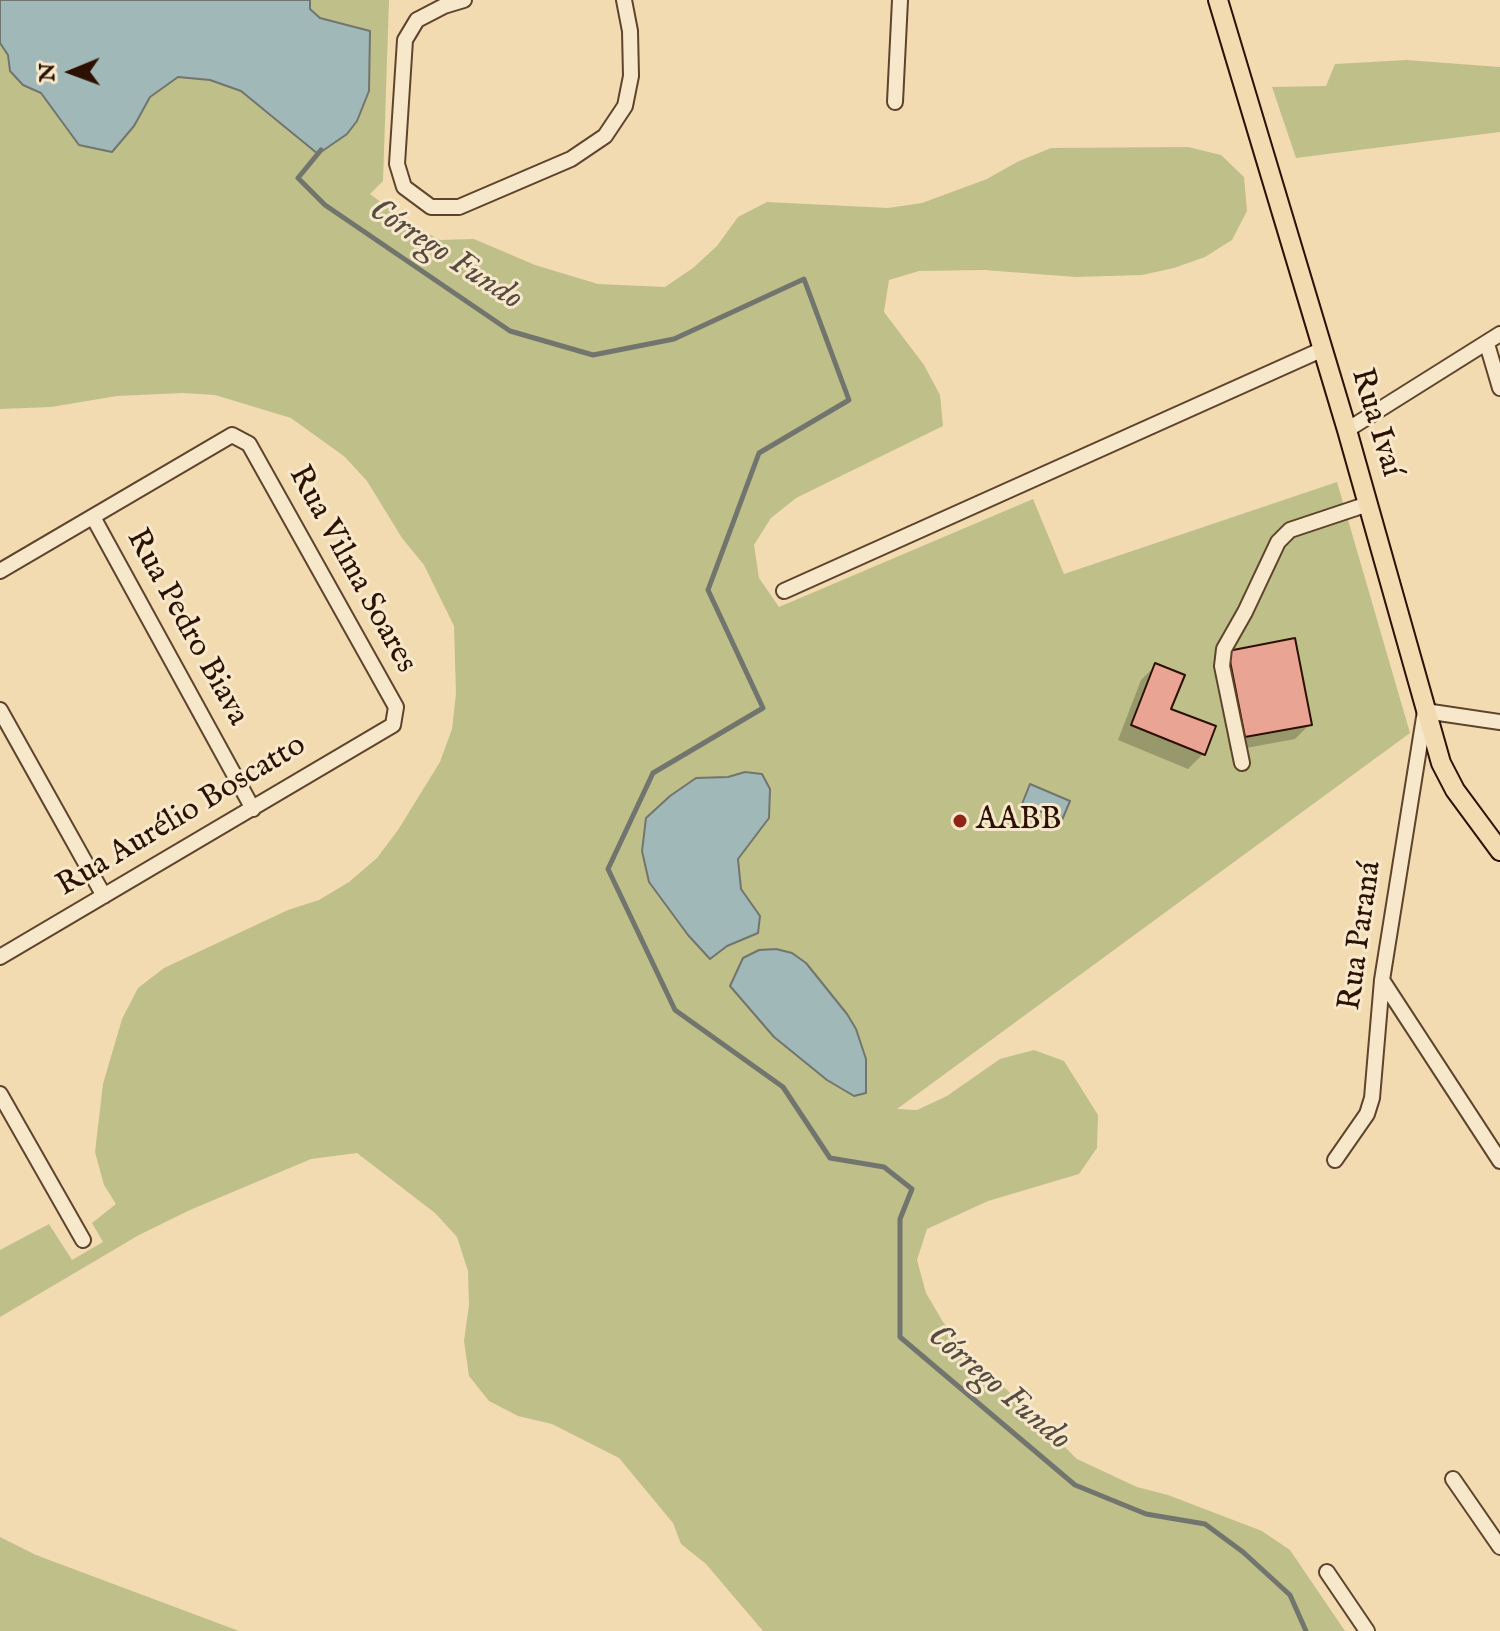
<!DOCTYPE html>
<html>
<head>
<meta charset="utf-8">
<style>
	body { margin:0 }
	#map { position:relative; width:1500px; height:1631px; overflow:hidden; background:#f3dbb1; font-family:"IM FELL English",serif }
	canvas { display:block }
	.north { position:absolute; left:32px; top:32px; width:80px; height:80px; -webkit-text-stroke:6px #f7e8cc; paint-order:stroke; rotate:269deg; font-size:22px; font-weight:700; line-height:32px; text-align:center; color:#2c1100 }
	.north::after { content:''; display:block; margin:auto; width:28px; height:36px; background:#2c1100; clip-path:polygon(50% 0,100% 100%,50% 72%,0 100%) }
</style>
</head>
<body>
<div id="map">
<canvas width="1500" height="1631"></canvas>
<div class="north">N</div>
</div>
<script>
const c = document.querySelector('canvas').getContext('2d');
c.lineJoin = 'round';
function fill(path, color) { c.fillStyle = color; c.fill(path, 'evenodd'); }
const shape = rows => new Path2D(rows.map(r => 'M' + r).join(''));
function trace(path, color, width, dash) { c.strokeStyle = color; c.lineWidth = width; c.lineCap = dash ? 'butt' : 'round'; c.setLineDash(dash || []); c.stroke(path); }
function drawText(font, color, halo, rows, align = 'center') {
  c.font = font + ' "IM FELL English",serif'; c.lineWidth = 6; c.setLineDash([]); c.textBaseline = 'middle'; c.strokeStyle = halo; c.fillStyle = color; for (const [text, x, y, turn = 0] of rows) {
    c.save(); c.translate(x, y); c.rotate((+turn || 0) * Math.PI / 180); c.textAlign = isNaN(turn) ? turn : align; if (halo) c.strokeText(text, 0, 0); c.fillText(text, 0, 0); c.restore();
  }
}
fill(shape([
	[79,0,389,0,383,181,370,194,409,223,440,240,474,239,535,265,598,284,665,287,693,268,717,246,738,217,767,202,888,208,922,203,987,179,1017,162,1051,148,1188,147,1221,155,1244,177,1247,211,1232,240,1205,257,1174,268,1142,275,1076,277,984,270,919,271,889,280,884,312,924,365,940,395,943,426,796,498,771,518,754,545,759,578,779,607,1033,499,1064,574,1337,482,1410,733,897,1109,917,1110,947,1096,1000,1059,1034,1050,1064,1061,1098,1115,1097,1148,1079,1174,988,1201,927,1229,917,1260,926,1293,943,1322,980,1368,1006,1389,1077,1459,1137,1487,1168,1495,1262,1531,1290,1550,1345,1631,763,1631,706,1564,681,1544,673,1523,619,1458,552,1424,518,1416,489,1401,469,1376,464,1341,469,1305,468,1271,457,1237,435,1213,357,1153,311,1159,190,1210,139,1235,0,1317,0,1250,49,1224,72,1260,103,1242,92,1223,116,1204,104,1185,95,1152,103,1084,122,1019,138,988,164,968,288,910,319,900,349,882,377,858,398,830,440,762,452,729,456,694,454,626,424,565,402,538,367,481,345,457,291,418,215,395,182,393,117,396,51,407,0,409,0,43,8,55,10,71,23,85,41,93,60,118],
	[1406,60,1500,67,1500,132,1296,158,1272,87,1326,86,1335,64],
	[0,1537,36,1555,239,1631,0,1631]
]), '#bfbf89');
const water = shape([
	[0,0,310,0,310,9,320,18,370,31,369,91,357,121,347,134,318,154,241,91,210,80,178,77,150,97,134,126,112,152,79,145,41,93,23,85,10,71,8,55,0,43,0,0],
	[745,772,762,774,770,789,769,818,738,859,741,889,760,916,758,933,727,946,710,959,688,935,649,882,642,851,646,818,670,796,696,778,728,777,745,772],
	[1030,784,1070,801,1062,820,1022,804,1030,784],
	[776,949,792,953,806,963,847,1014,856,1029,866,1059,866,1093,854,1096,827,1080,774,1037,730,986,743,958,759,950,776,949]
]);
fill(water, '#a1b8b8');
trace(water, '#72756e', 2);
fill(shape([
	[1229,652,1310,724,1295,739,1230,751,1215,667],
	[1156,665,1169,710,1203,754,1188,769,1118,740,1141,680]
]), '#0003');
trace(shape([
	[321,150,298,178,325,205,510,331,593,355,674,339,804,279,849,400,759,453,708,590,763,708,653,773,608,869,675,1010,783,1087,830,1158,884,1167,912,1189,900,1219,900,1337,1075,1485,1146,1514,1205,1524,1243,1552,1290,1595,1306,1631]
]), '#72756e', 5);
const building = shape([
	[1295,638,1312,725,1245,737,1228,651,1295,638],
	[1155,663,1185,675,1171,709,1216,726,1205,755,1131,725,1155,663]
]);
fill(building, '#eaa493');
trace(building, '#2c1100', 2);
const minor = shape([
	[464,0,444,6,417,20,405,40,397,164,404,187,431,207,459,207,571,159,605,136,625,106,631,76,630,31,624,0],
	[895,102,900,0],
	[1487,344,1500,388],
	[1347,430,1500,334],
	[93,517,253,809],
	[0,571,232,435,249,444,396,707,393,725,0,957],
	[784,591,1321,350],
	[0,710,104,896],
	[1242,763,1222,666,1224,649,1245,612,1278,542,1290,530,1368,504],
	[1382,980,1500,1161],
	[0,1094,83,1240],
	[1335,1160,1367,1114,1372,1098,1382,980,1425,711,1500,722],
	[1453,1479,1500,1547],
	[1327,1572,1367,1631]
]);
const major = shape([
	[1218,0,1347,430,1441,763,1455,790,1500,851]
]);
trace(minor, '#5e442c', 18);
trace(major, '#2c1100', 22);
trace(minor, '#f7e8cc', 14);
trace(major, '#f3dbb1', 18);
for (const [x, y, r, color] of [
	[960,821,8,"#8f2418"]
]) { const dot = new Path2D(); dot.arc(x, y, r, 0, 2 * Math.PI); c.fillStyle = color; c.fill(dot); trace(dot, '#f7e8cc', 3); }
drawText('32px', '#2c1100', '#f7e8cc', [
	["Rua Ivaí",1375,423,73],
	["Rua Vilma Soares",351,570,61],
	["Rua Pedro Biava",186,628,61],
	["Rua Aurélio Boscatto",182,817,-31],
	["Rua Paraná",1362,936,-82]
]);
drawText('32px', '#2c1100', '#f7e8cc', [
	["AABB",976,821]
], 'left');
drawText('italic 34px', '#554b40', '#f7e8cc', [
	["Córrego Fundo",445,256,33],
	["Córrego Fundo",998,1389,40]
]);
</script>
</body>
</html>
